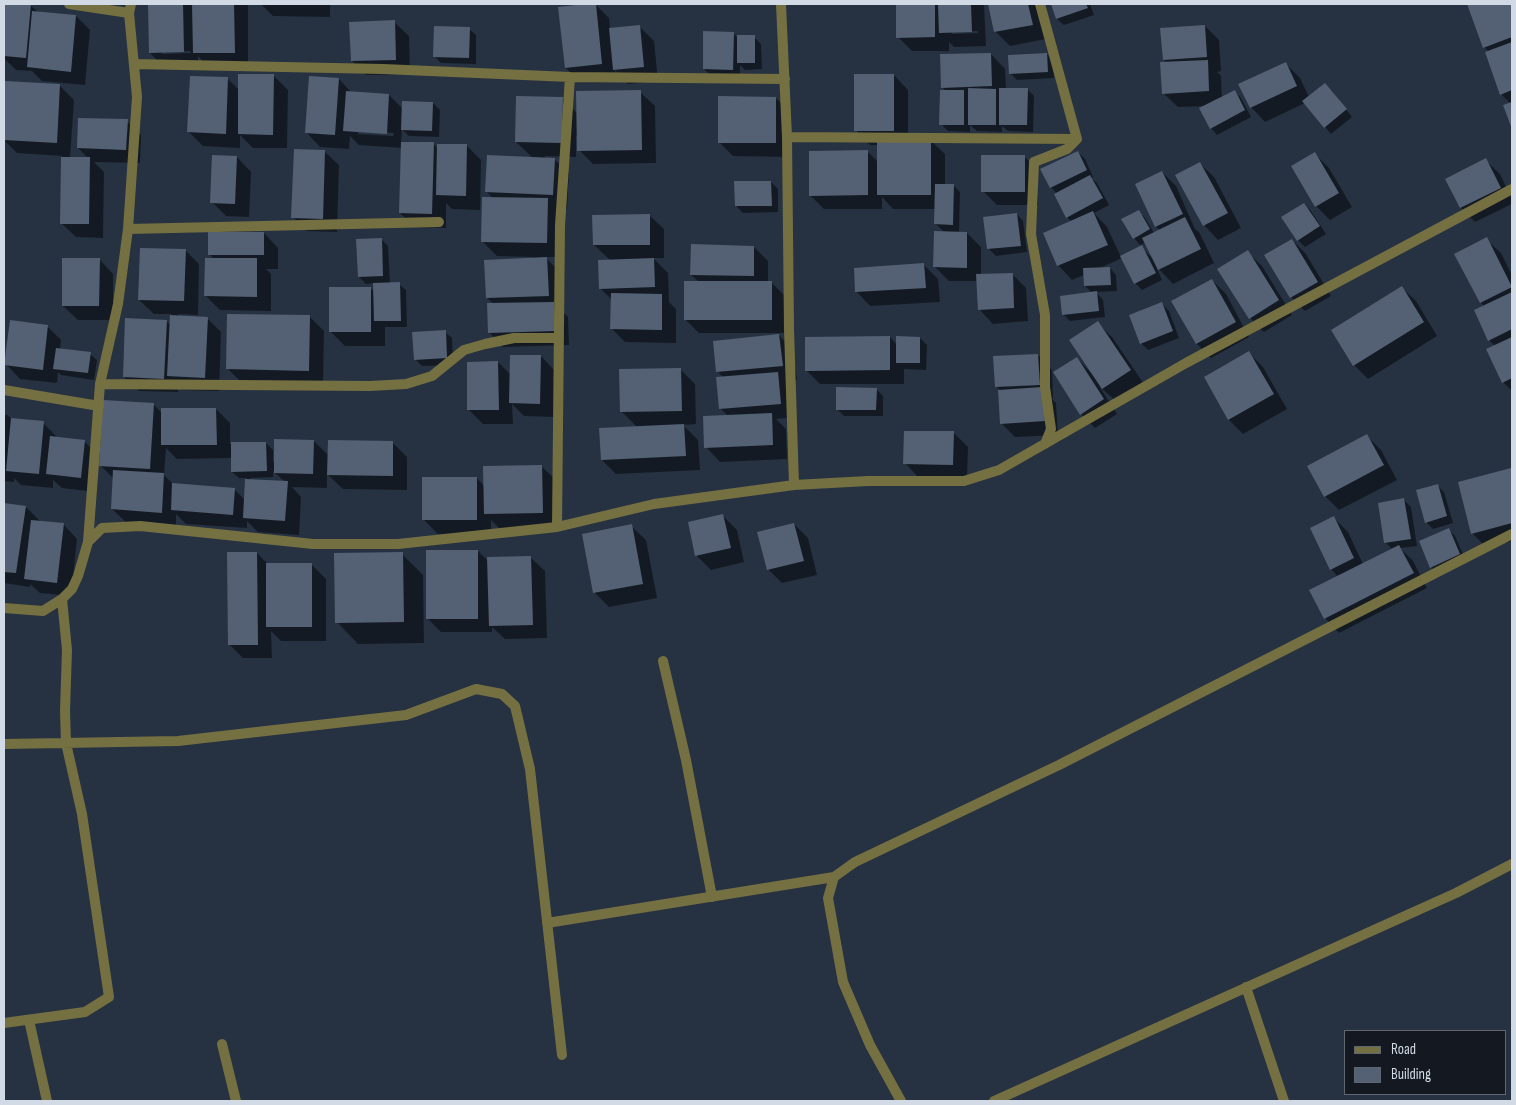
<!DOCTYPE html>
<html>
<head>
<meta charset="utf-8">
<style>
	body { margin:0 }
	#map { position:relative; width:1516px; height:1105px; overflow:hidden; background:#263242; font-family:"Sofia Sans Condensed",sans-serif }
	canvas { display:block }
	.frame { position:absolute; inset:0; border:5px solid #d2dae5; pointer-events:none }
	.legend { position:absolute; left:1344px; top:1030px; width:162px; height:65px; box-sizing:border-box; background:#141921; border:1px solid #60666f; margin:0; padding:6px 9px; list-style:none; font-size:15px; color:#d2dae5 }
	.legend li { display:flex; align-items:center; gap:10px; height:25px }
	.legend b { width:25px; border:1px solid #60666f }
</style>
</head>
<body>
<div id="map">
<canvas width="1516" height="1105"></canvas>
<div class="frame"></div>
<ul class="legend">
<li><b style="height:6px;background:#757041"></b>Road</li>
<li><b style="height:14px;background:#546174"></b>Building</li>
</ul>
</div>
<script>
const c = document.querySelector('canvas').getContext('2d');
c.lineJoin = 'round';
function fill(path, color) { c.fillStyle = color; c.fill(path, 'evenodd'); }
const shape = rows => new Path2D(rows.map(r => 'M' + r).join(''));
function trace(path, color, width, dash) { c.strokeStyle = color; c.lineWidth = width; c.lineCap = dash ? 'butt' : 'round'; c.setLineDash(dash || []); c.stroke(path); }
fill(shape([
	[7,4,30,5,38,12,76,16,90,30,85,85,42,81,32,71,16,70,4,58,4,33],
	[149,4,246,4,248,5,248,66,208,67,198,56,198,66,164,67,150,53],
	[190,51,191,53,162,54,162,52],
	[261,4,330,4,330,17,273,16],
	[595,4,609,18,610,29,639,26,654,41,658,81,628,84,615,70,616,78,580,82,566,68,559,8],
	[897,4,984,4,986,46,954,47,949,42,949,51,912,51,898,37],
	[978,31,978,33,952,34,952,32],
	[990,4,1039,4,1046,39,1010,46,996,32],
	[1052,4,1090,4,1094,15,1064,25,1057,19],
	[1468,4,1512,4,1512,125,1505,106,1511,104,1501,94,1489,52,1484,47],
	[394,22,409,36,410,74,366,75,352,61],
	[1205,26,1219,40,1221,71,1217,72,1221,76,1222,98,1234,91,1241,98,1251,117,1217,135,1211,128,1207,106,1178,107,1163,93,1167,63,1164,60],
	[469,29,476,35,476,64,441,63,434,56],
	[733,33,737,37,754,37,761,44,762,69,745,70,740,65,740,76,711,76,704,69],
	[991,54,1005,69,1006,89,1027,89,1034,96,1033,132,1008,131,1002,126,1002,132,977,131,970,125,970,132,948,131,941,124,946,91,942,87],
	[1047,54,1053,61,1054,78,1017,80,1010,73],
	[1285,63,1300,78,1309,97,1332,91,1352,117,1331,134,1305,103,1265,122,1251,107],
	[273,75,288,90,287,148,253,148,240,135,240,148,203,146,189,132,228,79,239,90],
	[894,75,908,90,908,140,930,140,945,154,945,185,953,185,960,192,959,233,967,233,981,247,981,275,1012,274,1026,288,1028,321,993,324,979,309,978,281,949,281,935,267,945,233,936,224,936,209,893,209,882,197,882,209,824,209,810,195,867,151,879,163,879,145,870,145,856,130],
	[339,79,352,93,389,95,403,109,433,103,440,110,439,137,409,136,402,129,401,143,433,143,438,149,467,146,481,160,480,210,452,209,446,203,446,228,414,227,400,213,402,148,359,145,350,136,349,149,320,147,306,132],
	[358,131,394,133,393,136,358,134],
	[6,83,60,86,74,100,70,158,88,158,78,148,127,121,141,135,140,163,94,162,104,172,103,238,76,237,61,223,62,156,17,153,4,140],
	[640,92,655,106,656,163,593,164,579,150,578,136,576,136,576,157,545,156,545,159,554,159,569,173,567,209,557,208,561,257,545,257,561,273,561,310,568,317,569,345,503,347,489,332,494,304,487,298,532,259,532,257,497,256,483,242,493,199,487,192,533,158,516,142,562,98,578,114],
	[776,98,790,112,790,157,733,156,719,142],
	[324,151,339,165,337,232,307,231,293,217],
	[1078,152,1085,159,1093,177,1091,178,1097,183,1109,205,1094,213,1107,227,1121,257,1141,247,1152,258,1145,243,1140,245,1134,238,1138,211,1145,218,1154,233,1160,230,1156,227,1136,184,1162,172,1176,186,1195,229,1199,232,1214,263,1173,284,1156,266,1162,280,1142,290,1135,283,1122,258,1100,268,1110,268,1116,275,1117,291,1096,292,1103,300,1105,317,1070,321,1063,314,1092,293,1085,286,1084,275,1072,280,1058,265,1072,222,1067,217,1057,194,1051,187],
	[1315,154,1329,168,1352,207,1330,220,1316,206],
	[1024,156,1038,171,1038,205,997,205,983,191],
	[237,157,251,172,249,217,226,216,212,202],
	[1485,160,1500,174,1512,199,1512,204,1475,222,1461,208,1446,179],
	[1199,163,1214,177,1241,228,1218,240,1204,225,1176,176],
	[771,182,778,189,778,212,743,213,736,206],
	[1304,204,1311,211,1326,234,1305,247,1298,240],
	[1017,214,1023,221,1027,252,996,256,989,249],
	[649,215,664,229,664,258,653,258,668,273,669,302,676,309,676,343,625,342,611,328,612,300,600,288,610,260,594,245],
	[264,233,278,248,278,269,266,269,271,274,271,311,220,310,206,296,214,259,209,254],
	[381,239,388,246,390,284,399,284,406,290,407,327,385,327,385,346,345,346,331,332,370,288,375,292,375,283,366,284,359,277],
	[1486,239,1501,253,1512,275,1512,391,1503,382,1495,346,1489,340,1485,307,1481,303],
	[1292,240,1306,254,1331,296,1305,311,1291,297],
	[754,247,768,261,768,282,771,282,786,297,786,333,699,333,685,319,699,282,691,275],
	[185,250,199,264,198,315,179,314,179,317,207,318,221,332,219,391,182,390,178,386,178,392,139,391,124,377,166,321,171,325,171,314,154,314,139,300],
	[1247,252,1262,266,1292,315,1264,332,1250,318],
	[99,259,113,274,113,320,78,320,63,306],
	[924,265,938,279,940,302,870,306,856,291],
	[1212,280,1226,294,1249,337,1211,358,1197,344],
	[1401,287,1416,301,1437,336,1368,379,1354,365],
	[1162,304,1169,311,1179,338,1148,350,1141,343],
	[309,316,324,331,323,384,242,383,228,369],
	[1097,323,1112,337,1144,384,1117,402,1099,386,1117,414,1095,428,1081,414,1077,358,1091,373],
	[47,326,61,340,60,349,90,354,97,360,94,380,61,375,58,372,57,383,20,379,6,364],
	[445,332,452,338,453,365,422,366,415,359],
	[779,335,793,350,797,380,786,381,792,387,795,417,776,419,786,429,787,459,720,462,706,447,728,416,720,408,724,378,718,372],
	[890,337,897,345,920,338,927,345,926,370,904,369,904,384,820,384,806,370],
	[1249,353,1263,367,1287,409,1243,434,1229,420,1205,378],
	[1038,355,1052,370,1053,399,1052,399,1056,403,1058,435,1015,437,1001,423,1001,391,996,386],
	[541,356,555,371,554,417,524,416,512,404,513,424,483,424,469,410,498,362,511,375],
	[680,369,695,384,696,424,683,425,698,440,700,470,616,474,602,460,638,428,622,412],
	[876,389,883,396,883,416,844,416,837,409],
	[153,404,162,413,216,409,230,423,230,444,266,443,273,450,273,462,314,441,329,456,393,443,407,457,407,490,343,489,327,474,327,488,292,487,301,497,299,535,258,532,247,521,247,528,186,524,176,514,176,526,127,523,112,509,114,479,100,465],
	[166,448,177,459,232,458,232,472,239,478,247,478,245,500,234,489,174,485,164,475],
	[273,471,285,482,250,480,250,478,273,477],
	[4,415,7,415,12,419,43,423,57,437,84,441,99,456,95,492,62,488,53,480,53,488,21,485,14,478,14,482,4,481],
	[953,432,968,447,967,478,919,478,905,463],
	[1366,435,1381,450,1397,480,1339,510,1325,496],
	[541,466,556,480,557,527,499,528,491,520,491,533,438,534,424,520,477,478,484,486],
	[1511,469,1512,471,1512,541,1487,548,1472,533],
	[1437,485,1444,492,1453,523,1433,529,1426,522],
	[1404,500,1411,507,1417,546,1400,548,1413,561,1427,588,1339,633,1325,618,1311,591,1338,577,1331,569,1334,518,1348,532,1363,564,1393,550,1385,542],
	[4,504,26,507,40,521,63,524,77,539,71,596,40,593,30,584,30,587,4,583],
	[723,516,737,530,744,562,711,570,697,556],
	[794,524,808,538,817,575,782,583,768,569],
	[631,526,646,540,657,598,609,607,595,593,583,535],
	[1448,529,1455,536,1466,561,1438,574,1431,567],
	[478,551,489,562,530,557,545,571,547,638,505,639,492,627,492,632,441,632,427,618],
	[257,553,268,564,311,564,326,579,326,641,281,641,271,631,272,658,243,658,229,644],
	[402,554,423,575,424,643,358,644,337,622]
]), '#0007');
fill(shape([
	[5,4,31,4,26,58,4,56],
	[148,4,183,4,184,52,149,53],
	[192,4,234,4,235,53,193,53],
	[585,4,596,4,602,64,565,68,558,7],
	[896,4,935,4,935,37,896,38],
	[938,4,971,4,972,32,939,33],
	[988,4,1028,4,1033,25,994,32],
	[1051,4,1086,4,1088,8,1056,19],
	[1467,4,1512,4,1512,37,1483,48],
	[32,11,76,15,71,72,27,67],
	[395,20,396,60,351,61,349,22],
	[640,25,644,67,613,70,609,28],
	[1205,25,1207,57,1163,60,1160,28],
	[434,26,470,27,469,58,433,57],
	[703,31,734,32,733,70,703,69],
	[737,35,755,35,755,63,737,63],
	[1512,42,1512,90,1500,95,1485,52],
	[991,53,992,86,941,88,940,54],
	[1047,53,1048,72,1009,74,1008,55],
	[1208,60,1209,91,1162,94,1160,62],
	[1286,62,1297,86,1250,108,1238,84],
	[238,74,274,74,273,135,238,134],
	[854,74,894,74,894,131,854,131],
	[190,76,228,77,226,134,187,132],
	[309,76,339,78,335,135,305,133],
	[5,81,60,84,57,143,4,140],
	[1325,83,1347,109,1324,128,1302,101],
	[968,88,996,89,996,125,968,125],
	[999,88,1028,88,1027,125,999,125],
	[641,90,642,150,577,151,576,91],
	[940,90,964,90,964,125,939,125],
	[1235,90,1245,110,1210,129,1199,108],
	[346,91,389,94,387,134,343,131],
	[516,96,563,97,562,143,515,142],
	[718,96,776,97,776,143,718,143],
	[402,101,433,102,432,131,401,130],
	[1512,102,1512,129,1503,105],
	[78,118,128,119,126,150,77,148],
	[877,138,931,138,931,195,877,195],
	[401,142,434,142,432,214,399,213],
	[437,144,467,144,466,196,436,195],
	[294,149,325,150,323,219,291,218],
	[868,150,868,195,809,196,809,151],
	[1078,151,1087,170,1050,188,1040,169],
	[1315,152,1339,193,1315,207,1291,166],
	[212,155,237,156,235,204,210,203],
	[487,155,555,158,553,195,485,192],
	[981,155,1025,155,1025,192,981,192],
	[61,157,90,157,89,224,60,224],
	[1486,158,1501,188,1460,208,1445,179],
	[1200,162,1228,213,1203,226,1175,175],
	[1162,171,1183,214,1155,227,1135,184],
	[1090,175,1103,198,1066,218,1054,194],
	[734,181,771,181,772,206,735,206],
	[935,184,954,184,953,225,934,224],
	[482,197,548,198,547,243,481,242],
	[1304,203,1320,226,1297,241,1281,217],
	[1139,210,1150,229,1133,239,1121,219],
	[1093,211,1108,245,1057,266,1043,233],
	[1017,213,1021,246,987,249,983,217],
	[650,214,650,245,593,245,592,215],
	[1185,217,1201,249,1158,270,1142,238],
	[934,231,967,232,967,268,933,267],
	[208,232,264,232,264,255,208,255],
	[1487,237,1512,287,1480,303,1454,254],
	[382,238,383,276,358,277,356,239],
	[1292,239,1318,282,1290,298,1264,255],
	[691,244,754,246,754,276,690,275],
	[1142,245,1156,273,1134,284,1120,256],
	[140,248,186,249,184,301,138,300],
	[1248,250,1279,300,1249,319,1217,269],
	[547,257,549,296,486,298,484,260],
	[62,258,100,258,99,306,62,306],
	[205,258,257,258,257,297,204,296],
	[654,258,655,287,599,289,598,260],
	[924,263,926,288,855,292,854,268],
	[1110,267,1111,285,1084,286,1083,268],
	[1013,273,1014,308,978,310,976,274],
	[1212,279,1236,322,1196,344,1171,301],
	[684,281,772,281,772,320,684,320],
	[400,282,401,321,374,321,373,283],
	[1402,286,1424,322,1353,366,1331,330],
	[329,287,371,287,371,332,329,332],
	[1097,291,1099,311,1062,315,1060,296],
	[1512,292,1512,329,1488,341,1474,310],
	[611,293,662,294,662,330,610,329],
	[554,302,555,331,488,333,487,303],
	[1162,302,1173,331,1140,344,1129,315],
	[227,314,310,315,309,371,226,369],
	[170,315,208,317,205,378,167,376],
	[125,318,167,320,164,379,123,377],
	[10,320,48,325,43,370,4,365],
	[1098,321,1131,370,1102,389,1069,340],
	[446,330,447,358,414,360,412,332],
	[779,334,783,366,716,372,713,341],
	[890,336,890,370,805,371,805,337],
	[896,336,920,337,920,363,896,363],
	[1512,337,1512,378,1502,383,1486,349],
	[56,348,91,352,88,373,53,369],
	[1249,351,1274,394,1228,420,1204,377],
	[1038,354,1040,385,995,387,993,356],
	[510,355,541,355,540,404,509,403],
	[1077,357,1104,399,1080,415,1053,372],
	[498,361,499,410,467,410,467,362],
	[681,368,682,411,620,412,619,369],
	[778,372,781,404,719,409,716,377],
	[836,387,877,388,876,410,836,410],
	[1042,387,1045,421,1000,424,998,390],
	[103,400,154,403,150,469,99,466],
	[161,408,216,408,217,445,161,445],
	[772,413,773,445,704,448,703,416],
	[11,418,44,421,39,474,6,471],
	[684,424,686,456,601,460,599,428],
	[904,431,954,431,953,465,903,464],
	[1367,434,1384,465,1324,497,1307,466],
	[50,436,85,440,81,478,46,474],
	[274,439,314,440,313,474,274,473],
	[328,440,393,441,393,476,327,475],
	[231,442,266,442,267,471,231,472],
	[542,465,543,513,484,514,483,466],
	[1511,468,1512,523,1471,534,1458,482],
	[113,470,164,473,162,513,111,509],
	[422,477,477,477,477,520,422,520],
	[245,479,288,481,285,521,243,518],
	[172,483,235,488,233,515,171,510],
	[1438,484,1447,516,1425,523,1416,490],
	[1404,498,1411,539,1384,543,1378,503],
	[4,503,26,506,16,573,4,572],
	[723,514,731,548,695,556,688,522],
	[1334,516,1354,558,1330,570,1310,528],
	[31,520,64,523,57,583,24,579],
	[794,523,804,561,767,570,757,532],
	[632,524,643,584,593,593,582,534],
	[1449,528,1460,554,1430,568,1419,541],
	[1399,545,1414,573,1324,619,1309,590],
	[426,550,478,550,478,619,426,619],
	[227,552,257,552,258,645,228,645],
	[403,552,404,622,335,623,334,553],
	[531,556,533,625,489,626,487,557],
	[266,563,312,563,312,627,266,627]
]), '#546174');
trace(shape([
	[69,4,129,13],
	[781,4,787,137,789,329,794,485],
	[1040,4,1077,139],
	[134,64,383,69,570,77,785,79],
	[787,137,1077,139,1067,149,1034,162,1031,234,1045,315,1045,387,1051,429,1045,444],
	[128,229,439,222],
	[100,384,370,386,406,384,432,376,464,350,485,344,514,338,558,338],
	[4,390,99,406],
	[557,527,560,225,570,77],
	[88,542,100,384,118,304,128,229,137,97,129,13,131,4],
	[4,608,43,611,62,599,72,589,78,576,88,542,102,528,140,526,313,544,398,544,557,527,654,504,794,485,868,481,964,481,999,470,1186,363,1512,189],
	[663,661,686,760,712,897],
	[4,744,178,741,406,715,476,689,502,694,515,706,530,769,562,1055],
	[547,923,834,877],
	[1246,987,1284,1101],
	[29,1020,47,1101],
	[4,1023,85,1012,109,997,82,814,66,743,65,711,67,650,62,599],
	[222,1044,236,1101],
	[901,1101,870,1045,843,982,828,898,834,877,855,862,1059,765,1512,534],
	[994,1101,1456,893,1512,864]
]), '#757041', 10);
</script>
</body>
</html>
